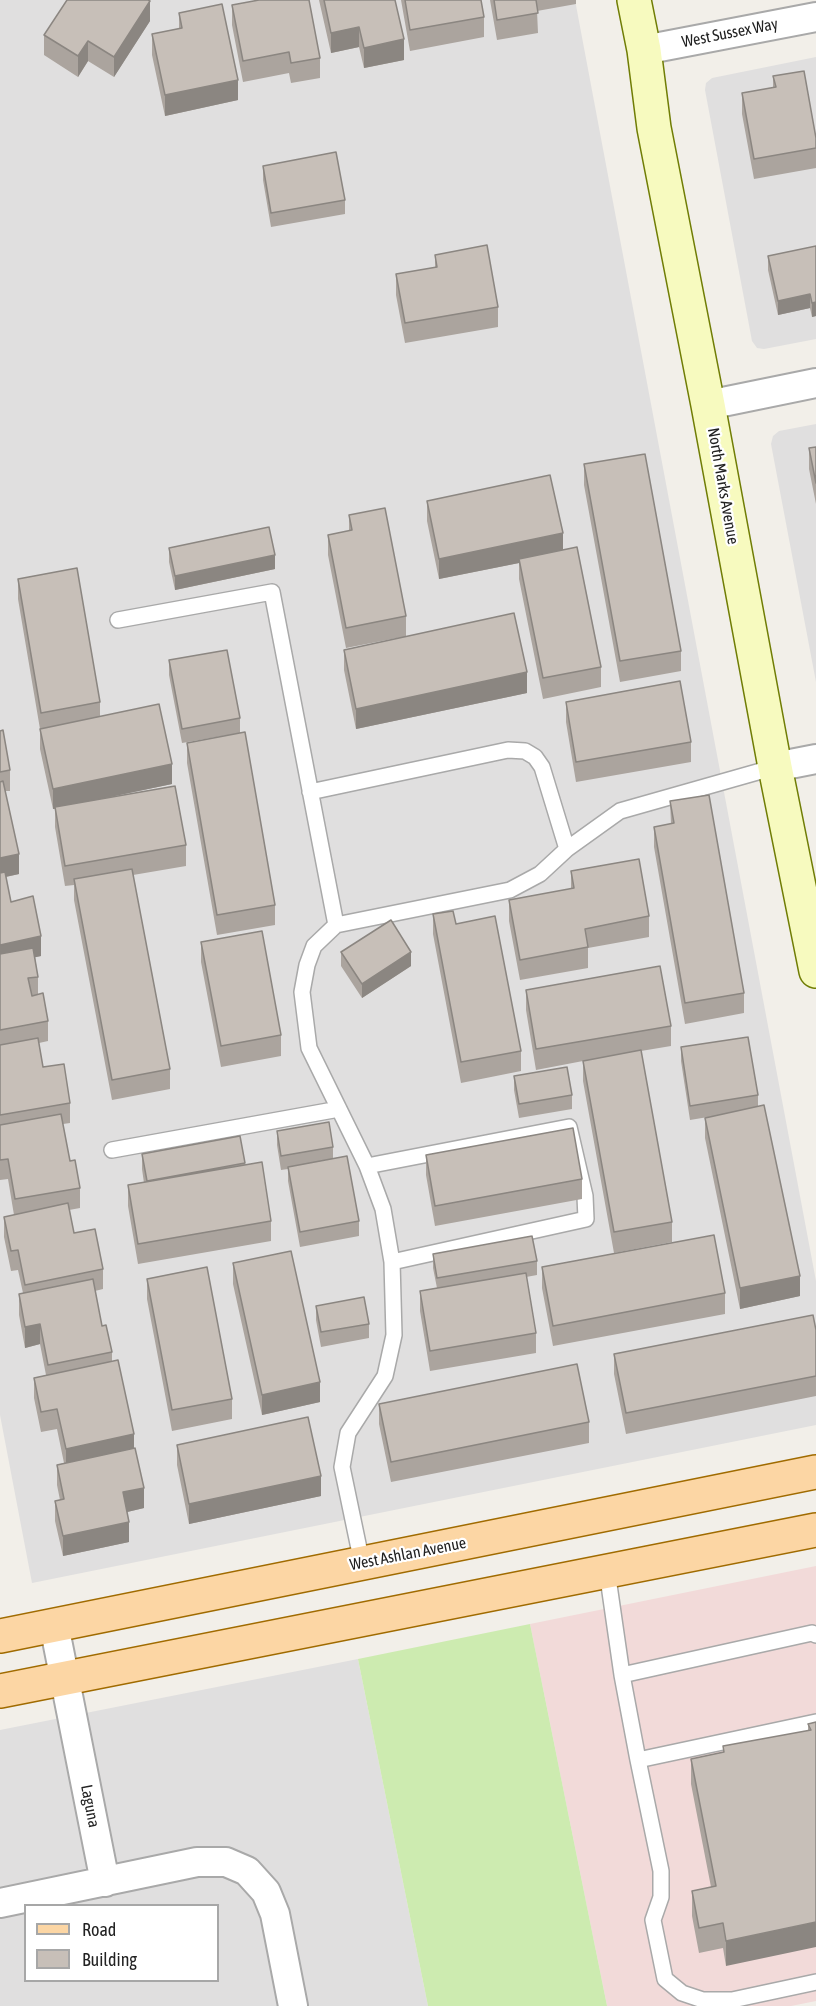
<!DOCTYPE html>
<html>
<head>
<meta charset="utf-8">
<style>
	body { margin:0 }
	#map { position:relative; width:816px; height:2006px; overflow:hidden; background:#f2efe9; font-family:"Asap Condensed",sans-serif }
	canvas { display:block }
	.legend { position:absolute; left:24px; top:1904px; width:195px; height:78px; box-sizing:border-box; background:#fff; border:2px solid #a7a7a7; margin:0; padding:8px 10px; list-style:none; font-size:18px; color:#222 }
	.legend li { display:flex; align-items:center; gap:12px; height:30px }
	.legend b { width:30px; border:2px solid #a7a7a7 }
</style>
</head>
<body>
<div id="map">
<canvas width="816" height="2006"></canvas>
<ul class="legend">
<li><b style="height:8px;background:#fcd6a4"></b>Road</li>
<li><b style="height:16px;background:#c7bfb8"></b>Building</li>
</ul>
</div>
<script>
const c = document.querySelector('canvas').getContext('2d');
c.lineJoin = 'round';
function fill(path, color) { c.fillStyle = color; c.fill(path, 'evenodd'); }
const shape = rows => new Path2D(rows.map(r => 'M' + r).join(''));
function trace(path, color, width, dash) { c.strokeStyle = color; c.lineWidth = width; c.lineCap = dash ? 'butt' : 'round'; c.setLineDash(dash || []); c.stroke(path); }
function drawText(font, color, halo, rows, align = 'center') {
  c.font = font + ' "Asap Condensed",sans-serif'; c.lineWidth = 4.5; c.setLineDash([]); c.textBaseline = 'middle'; c.strokeStyle = halo; c.fillStyle = color; for (const [text, x, y, turn = 0] of rows) {
    c.save(); c.translate(x, y); c.rotate((+turn || 0) * Math.PI / 180); c.textAlign = isNaN(turn) ? turn : align; if (halo) c.strokeText(text, 0, 0); c.fillText(text, 0, 0); c.restore();
  }
}
fill(shape([
	[0,0,575,0,816,1281,816,1425,32,1583,0,1415],
	[816,57,816,339,764,349,757,348,752,341,705,90,706,83,712,78],
	[816,424,816,682,771,444,773,436,779,431],
	[358,1659,428,2006,0,2006,0,1730],
	[26,1906,218,1906,218,1980,26,1980]
]), '#e0dfdf');
fill(shape([
	[816,1566,816,2001,791,2006,607,2006,530,1624]
]), '#f2dad9');
fill(shape([
	[530,1624,607,2006,428,2006,358,1659]
]), '#cdebb0');
const service = shape([
	[118,620,272,592,336,925],
	[310,792,508,750,525,751,535,757,542,767,567,849],
	[112,1150,339,1109],
	[367,1166,569,1127,585,1196,586,1219,392,1262],
	[362,1563,342,1467,348,1433,385,1376,394,1335,392,1262,383,1209,367,1166,309,1048,302,992,307,965,314,946,336,925,510,890,540,874,567,849,620,811,775,767],
	[607,1571,622,1675,638,1760],
	[622,1675,812,1633,816,1635],
	[816,1722,638,1760,661,1871,661,1897,653,1920,665,1979,682,1993,703,2000,732,2000,816,1982]
]);
const minor = shape([
	[644,50,816,17],
	[708,405,816,383],
	[775,767,816,759],
	[54,1625,105,1882],
	[0,1903,197,1862,226,1862,247,1871,266,1892,275,1914,293,2006]
]);
const secondary = shape([
	[634,0,644,50,654,128,708,405,775,767,816,971]
]);
const primary = shape([
	[0,1636,816,1472],
	[0,1691,816,1530]
]);
trace(service, '#a9a9a9', 18);
trace(minor, '#a9a9a9', 32);
trace(secondary, '#707d05', 36);
trace(primary, '#a06b00', 36);
trace(service, '#fff', 15);
trace(minor, '#fff', 28);
trace(secondary, '#f7fabf', 33);
trace(primary, '#fcd6a4', 33);
fill(shape([
	[319,0,395,0,404,60,364,68,359,47,331,53],
	[401,0,481,0,484,17,484,37,410,51],
	[490,0,576,0,576,4,537,11,538,33,497,40],
	[232,5,320,58,320,78,291,83,289,73,243,82,232,25],
	[179,13,238,100,165,116,152,55,152,34,179,29],
	[150,21,114,77,88,61,78,77,44,55,44,35],
	[773,76,816,138,816,168,754,179,742,114,742,93,773,88],
	[263,166,345,200,345,214,271,227,263,180],
	[816,246,816,316,812,317,810,308,778,315,768,270,768,256],
	[435,255,498,307,498,327,405,343,396,295,396,274,435,268],
	[816,447,816,504,809,469,809,448],
	[584,464,681,651,681,671,620,682,584,485],
	[427,501,563,550,601,667,601,687,543,699,519,579,519,563,439,579,427,521],
	[349,515,406,616,406,636,527,693,356,729,344,670,344,650,402,637,346,648,328,555,328,535,349,531],
	[169,548,275,569,175,590,169,562],
	[18,579,100,702,100,716,172,784,115,796,186,845,186,866,133,875,170,1069,170,1089,112,1100,74,900,74,885,65,886,55,827,55,809,53,809,40,749,40,729,18,599],
	[169,660,240,718,240,733,182,743,169,675],
	[566,702,691,742,691,762,576,782,566,722],
	[0,731,10,770,10,791,5,791,19,874,6,877,11,902,41,956,35,957,38,977,38,994,48,1021,48,1041,39,1043,43,1067,70,1103,70,1123,63,1124,70,1161,80,1188,80,1208,69,1210,74,1233,103,1269,103,1289,95,1291,102,1326,112,1352,112,1361,134,1449,144,1508,127,1512,129,1542,63,1556,55,1521,55,1501,60,1500,57,1485,57,1465,64,1463,57,1429,41,1432,34,1398,34,1378,46,1375,40,1344,25,1348,19,1315,19,1294,23,1293,18,1270,11,1271,4,1237,4,1217,14,1215,8,1179,0,1180],
	[187,743,275,905,275,925,217,935,187,763],
	[670,801,744,993,744,1013,685,1024,654,847,654,827,671,824],
	[571,871,649,916,649,937,588,948,588,968,520,980,509,921,509,900,571,889],
	[433,914,456,924,521,1051,521,1071,461,1083,433,934],
	[201,942,281,1035,281,1056,221,1067,201,962],
	[341,952,411,966,362,998,341,966],
	[526,990,671,1026,671,1046,641,1051,672,1222,672,1242,614,1253,583,1081,583,1061,536,1070,526,1010],
	[681,1047,758,1095,758,1107,800,1296,740,1309,705,1138,705,1118,708,1117,690,1120,681,1061],
	[514,1076,572,1095,572,1109,519,1118,514,1090],
	[277,1131,333,1147,333,1158,359,1221,359,1236,300,1247,288,1181,288,1169,281,1170,277,1145],
	[142,1154,245,1163,245,1165,271,1221,271,1241,138,1264,128,1206,128,1185,144,1183,142,1169],
	[426,1155,582,1179,582,1199,435,1226,426,1175],
	[433,1254,537,1261,537,1275,526,1277,536,1333,536,1353,430,1371,420,1311,420,1291,437,1288,433,1268],
	[233,1263,320,1402,262,1415,233,1284],
	[542,1267,725,1293,725,1314,553,1346,542,1288],
	[147,1279,232,1399,232,1419,172,1431,147,1299],
	[316,1306,369,1324,369,1338,321,1347,316,1320],
	[816,1330,816,1396,626,1434,614,1374,614,1354],
	[379,1404,589,1422,589,1443,391,1482,379,1424],
	[177,1445,321,1496,189,1524,177,1465],
	[816,1722,726,1966,723,1948,699,1953,692,1916,692,1891,711,1887,691,1784,691,1759,723,1752,723,1746,808,1731,808,1724]
]), '#aba49e');
fill(shape([
	[150,1,150,21,114,77,114,57],
	[359,27,359,47,331,53,331,33],
	[404,39,404,60,364,68,364,48],
	[88,41,88,61,78,77,78,56],
	[238,80,238,100,165,116,165,95],
	[810,294,810,308,778,315,778,301],
	[816,302,816,316,812,317,812,303],
	[563,533,563,553,519,559,519,563,439,579,439,559],
	[275,555,275,569,175,590,175,576],
	[527,672,527,693,356,729,356,709],
	[172,764,172,784,53,809,53,789],
	[19,854,19,874,0,878,0,858],
	[41,936,41,956,0,965,0,945],
	[411,952,411,966,362,998,362,984],
	[800,1276,800,1296,740,1309,740,1288],
	[40,1324,40,1344,25,1348,25,1327],
	[320,1382,320,1402,262,1415,262,1395],
	[134,1434,134,1455,66,1469,66,1449],
	[321,1476,321,1496,189,1524,189,1504],
	[144,1488,144,1508,123,1513,123,1492],
	[129,1522,129,1542,63,1556,63,1536],
	[816,1922,816,1947,726,1966,726,1941]
]), '#8b8681');
const building = shape([
	[67,0,148,0,150,1,114,57,88,41,78,56,44,35,67,0],
	[259,0,309,0,320,58,291,63,289,52,243,61,232,5,259,0],
	[324,0,395,0,404,39,364,48,359,27,331,33,324,0],
	[405,0,481,0,484,17,410,30,405,0],
	[494,0,536,0,538,13,497,20,494,0],
	[222,4,238,80,165,95,152,34,182,28,179,13,222,4],
	[804,71,816,138,816,148,754,159,742,93,776,87,773,76,804,71],
	[336,152,345,200,271,213,263,166,336,152],
	[487,245,498,307,405,323,396,274,437,267,435,255,487,245],
	[816,246,816,302,812,303,810,294,778,301,768,256,816,246],
	[816,447,816,483,809,448,816,447],
	[645,454,681,651,620,661,584,464,645,454],
	[550,475,563,533,439,559,427,501,550,475],
	[385,508,406,616,346,628,328,535,352,530,349,515,385,508],
	[269,527,275,555,175,576,169,548,269,527],
	[577,547,601,667,543,678,519,559,577,547],
	[77,568,100,702,41,713,18,579,77,568],
	[514,613,527,672,356,709,344,650,514,613],
	[227,650,240,718,182,729,169,660,227,650],
	[680,681,691,742,576,762,566,702,680,681],
	[159,704,172,764,53,789,40,729,159,704],
	[3,730,10,770,0,772,0,731,3,730],
	[245,732,275,905,217,915,187,743,245,732],
	[3,781,19,854,0,858,0,782,3,781],
	[175,786,186,845,65,866,55,807,175,786],
	[709,795,744,993,685,1003,654,827,674,823,670,801,709,795],
	[639,859,649,916,585,929,588,947,520,960,509,900,574,888,571,871,639,859],
	[132,869,170,1069,112,1080,74,879,132,869],
	[5,872,11,902,33,896,41,936,0,945,0,873,5,872],
	[453,911,456,924,495,916,521,1051,461,1062,433,914,453,911],
	[391,920,411,952,362,984,341,952,391,920],
	[262,931,281,1035,221,1046,201,942,262,931],
	[33,948,38,977,28,978,32,996,43,993,48,1021,0,1030,0,954,33,948],
	[660,966,671,1026,536,1049,526,990,660,966],
	[748,1037,758,1095,690,1106,681,1047,748,1037],
	[38,1038,43,1067,64,1064,70,1103,0,1115,0,1045,38,1038],
	[641,1050,672,1222,614,1232,583,1061,641,1050],
	[567,1067,572,1095,519,1104,514,1076,567,1067],
	[764,1105,800,1276,740,1288,705,1118,764,1105],
	[61,1114,70,1161,75,1160,80,1188,15,1199,8,1159,0,1160,0,1125,61,1114],
	[329,1122,333,1147,281,1156,277,1131,329,1122],
	[573,1128,582,1179,435,1206,426,1155,573,1128],
	[240,1136,245,1163,147,1181,142,1154,240,1136],
	[347,1156,359,1221,300,1232,288,1167,347,1156],
	[262,1162,271,1221,138,1244,128,1185,262,1162],
	[68,1203,74,1233,95,1229,103,1269,25,1285,18,1250,11,1251,4,1217,68,1203],
	[714,1235,725,1293,553,1326,542,1267,714,1235],
	[532,1236,537,1261,437,1278,433,1254,532,1236],
	[291,1251,320,1382,262,1395,233,1263,291,1251],
	[207,1267,232,1399,172,1410,147,1279,207,1267],
	[526,1273,536,1333,430,1351,420,1291,526,1273],
	[93,1279,102,1326,106,1325,112,1352,48,1365,40,1324,25,1327,19,1294,93,1279],
	[364,1297,369,1324,321,1332,316,1306,364,1297],
	[813,1315,816,1330,816,1376,626,1413,614,1354,813,1315],
	[118,1360,134,1434,66,1449,57,1409,41,1412,34,1378,118,1360],
	[577,1364,589,1422,391,1462,379,1404,577,1364],
	[308,1417,321,1476,189,1504,177,1445,308,1417],
	[135,1448,144,1488,123,1492,129,1522,63,1536,55,1501,64,1499,57,1465,135,1448],
	[816,1722,816,1922,726,1941,723,1923,699,1928,692,1891,716,1886,691,1759,724,1752,723,1746,811,1730,808,1724,816,1722]
]);
fill(building, '#c7bfb8');
trace(building, '#8b8681', 1.5);
drawText('16px', '#222', '#fff', [
	["West Sussex Way",730,33,-11],
	["North Marks Avenue",723,486,80],
	["West Ashlan Avenue",408,1554,-11],
	["Laguna",90,1806,79]
]);
</script>
</body>
</html>
